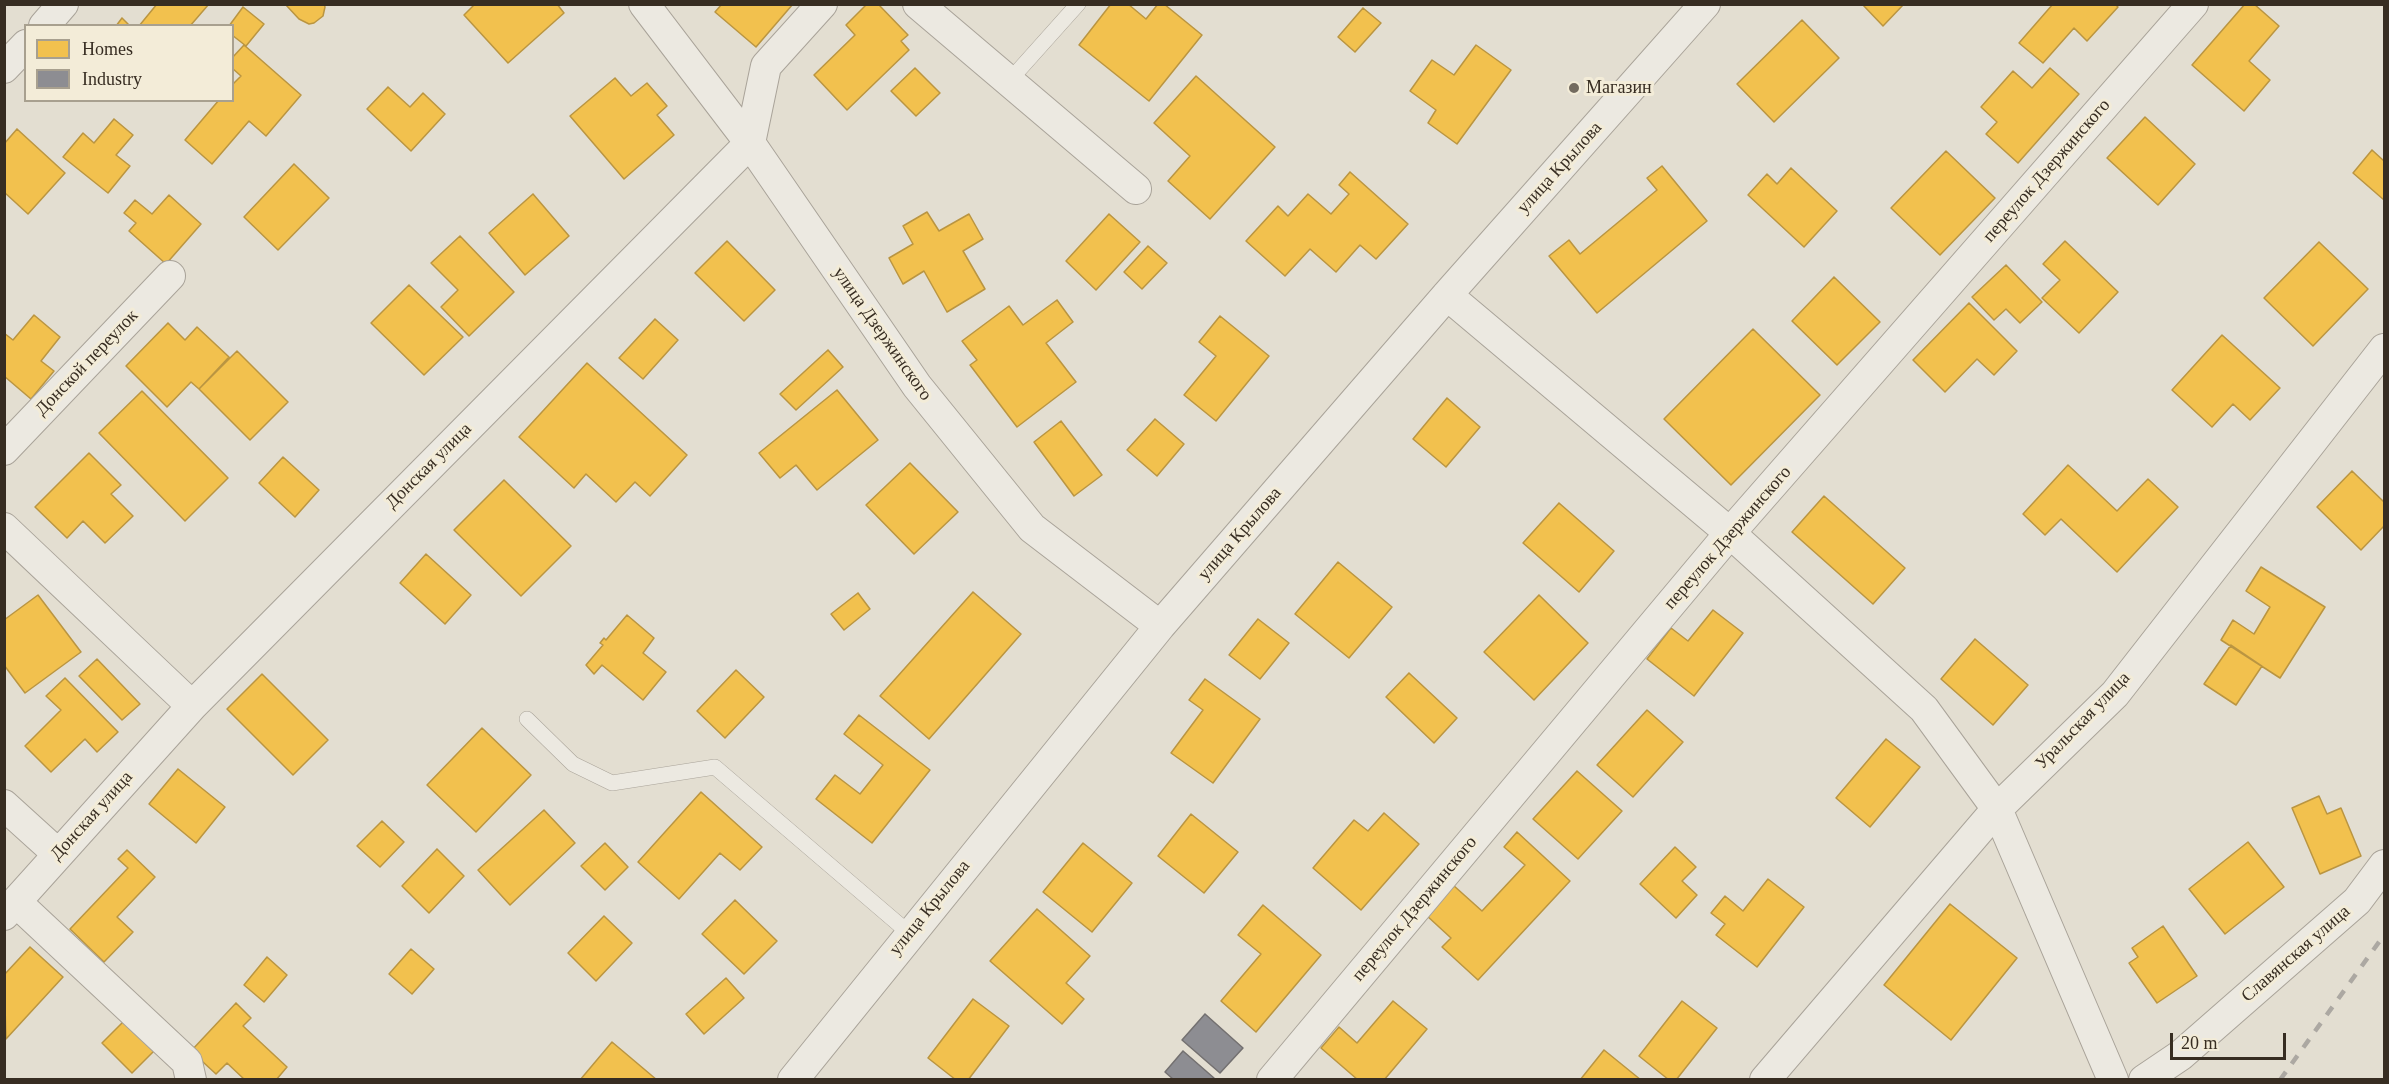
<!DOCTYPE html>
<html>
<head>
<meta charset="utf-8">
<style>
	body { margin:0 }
	#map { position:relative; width:2389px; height:1084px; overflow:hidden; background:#e3ded1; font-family:"Times New Roman",serif }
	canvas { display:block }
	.frame { position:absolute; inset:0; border:6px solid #372d22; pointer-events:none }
	.legend { position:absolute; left:24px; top:24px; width:210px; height:78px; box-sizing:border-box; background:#f3ecd8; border:2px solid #a8a08f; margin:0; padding:8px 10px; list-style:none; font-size:18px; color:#372d22 }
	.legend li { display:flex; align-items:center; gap:12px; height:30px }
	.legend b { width:30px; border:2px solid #a8a08f }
	.scale { position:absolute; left:2170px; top:1033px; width:116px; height:27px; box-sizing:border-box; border:3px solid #372d22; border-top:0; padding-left:8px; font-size:18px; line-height:21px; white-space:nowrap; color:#372d22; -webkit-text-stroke:4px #f3ecd8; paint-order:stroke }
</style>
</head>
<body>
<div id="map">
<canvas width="2389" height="1084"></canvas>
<div class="frame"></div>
<ul class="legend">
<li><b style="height:16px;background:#f2c14e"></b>Homes</li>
<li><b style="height:16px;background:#8d8d92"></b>Industry</li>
</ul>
<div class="scale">20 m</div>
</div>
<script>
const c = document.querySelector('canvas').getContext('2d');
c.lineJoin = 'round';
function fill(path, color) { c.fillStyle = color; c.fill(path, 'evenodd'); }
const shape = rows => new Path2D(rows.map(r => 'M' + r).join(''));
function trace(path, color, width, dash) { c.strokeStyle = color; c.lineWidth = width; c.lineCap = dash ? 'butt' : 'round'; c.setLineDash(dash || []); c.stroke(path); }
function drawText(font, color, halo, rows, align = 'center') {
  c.font = font + ' "Times New Roman",serif'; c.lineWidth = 6; c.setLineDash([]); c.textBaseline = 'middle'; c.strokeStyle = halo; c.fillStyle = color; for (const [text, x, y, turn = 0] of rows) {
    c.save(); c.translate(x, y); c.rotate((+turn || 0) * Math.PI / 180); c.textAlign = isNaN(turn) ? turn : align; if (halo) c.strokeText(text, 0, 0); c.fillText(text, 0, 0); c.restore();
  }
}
const homes = shape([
	[157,4,209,4,190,26,139,26,157,4],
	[285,4,324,4,325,7,323,16,314,23,309,24,299,19,285,4],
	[475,4,557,4,564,13,508,63,464,15,475,4],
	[722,4,793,4,756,47,715,12,722,4],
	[867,4,878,4,908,35,901,41,909,50,847,110,814,75,855,35,846,25,867,4],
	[1111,4,1128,4,1146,19,1158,4,1164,4,1202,35,1149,101,1079,45,1111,4],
	[1862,4,1904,4,1883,26,1862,4],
	[2053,4,2115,4,2118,7,2087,41,2074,28,2043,63,2019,43,2053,4],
	[2245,4,2254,4,2279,26,2249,61,2270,80,2244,111,2192,65,2245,4],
	[243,7,264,24,246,46,232,35,232,26,229,26,243,7],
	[1363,8,1381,23,1355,52,1338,37,1363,8],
	[122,18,130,26,116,26,122,18],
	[1802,20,1839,58,1774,122,1737,84,1802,20],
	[244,45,301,95,266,136,249,121,212,164,185,140,219,100,232,100,232,85,241,76,232,68,232,58,244,45],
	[1476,45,1511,70,1457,144,1428,123,1436,110,1410,91,1432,60,1454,75,1476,45],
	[915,68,940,93,916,116,891,91,915,68],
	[2050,68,2079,94,2018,163,1986,134,1997,122,1981,107,2013,71,2032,88,2050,68],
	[1196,76,1275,147,1210,219,1168,181,1190,156,1154,123,1196,76],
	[615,78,631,96,647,83,667,106,657,115,674,135,624,179,570,116,615,78],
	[388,87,410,107,423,93,445,114,411,151,367,109,388,87],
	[2145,117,2195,164,2158,205,2107,158,2145,117],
	[114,119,133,135,116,155,130,166,108,193,63,157,83,133,94,143,114,119],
	[17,129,65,173,28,214,4,192,4,144,17,129],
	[2372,150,2384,161,2384,200,2353,173,2372,150],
	[1946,151,1995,198,1940,255,1891,208,1946,151],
	[294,164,329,198,278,250,244,217,294,164],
	[1662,166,1707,221,1597,313,1549,256,1569,240,1580,254,1657,190,1647,178,1662,166],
	[1791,168,1837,211,1804,247,1748,195,1767,174,1777,184,1791,168],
	[1350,172,1408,224,1376,259,1360,245,1336,272,1310,249,1285,276,1246,241,1278,206,1288,216,1308,194,1331,214,1349,194,1339,185,1350,172],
	[533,194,569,236,525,275,489,233,533,194],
	[169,195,201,224,166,264,129,231,136,223,124,213,135,200,152,214,169,195],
	[927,212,939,231,969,214,983,239,963,251,985,289,947,312,924,271,903,284,889,258,913,244,903,226,927,212],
	[1109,214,1140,242,1096,290,1066,261,1109,214],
	[460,236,514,292,469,336,441,307,458,290,431,263,460,236],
	[727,241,775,290,744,321,695,273,727,241],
	[2065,241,2118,292,2079,333,2042,298,2060,280,2043,264,2065,241],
	[2319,242,2368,289,2313,346,2264,298,2319,242],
	[1148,246,1167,263,1142,289,1124,272,1148,246],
	[2006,265,2042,302,2020,323,2006,309,1994,320,1972,297,2006,265],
	[1834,277,1880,322,1837,365,1792,321,1834,277],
	[409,285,463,337,424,375,371,323,409,285],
	[1057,300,1073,322,1046,343,1076,382,1017,427,970,365,977,360,962,341,1009,306,1023,325,1057,300],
	[1969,303,2017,351,1994,375,1977,359,1945,392,1913,360,1969,303],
	[34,315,60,337,41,361,54,371,31,399,4,376,4,333,13,340,34,315],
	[1220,316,1269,356,1216,421,1184,395,1216,356,1199,342,1220,316],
	[655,319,678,340,643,379,619,358,655,319],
	[168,323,185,340,197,327,229,357,199,389,191,382,167,407,126,366,168,323],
	[1753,329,1820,395,1731,485,1664,419,1753,329],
	[2222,335,2280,388,2250,420,2233,404,2212,427,2172,390,2222,335],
	[828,350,843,367,796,410,780,394,828,350],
	[237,351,288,402,250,440,199,389,237,351],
	[587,363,687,455,650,496,635,482,616,502,586,474,574,488,519,437,587,363],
	[837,390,878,440,817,490,796,465,780,478,759,453,837,390],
	[142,391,228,478,185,521,99,433,142,391],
	[1447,398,1480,427,1446,467,1413,439,1447,398],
	[1155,419,1184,444,1157,476,1127,450,1155,419],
	[1061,421,1102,475,1074,496,1034,442,1061,421],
	[89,453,121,485,111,494,133,516,105,543,83,521,67,538,35,507,89,453],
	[283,457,319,490,295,517,259,483,283,457],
	[910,463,958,512,914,554,866,505,910,463],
	[2068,465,2117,511,2148,479,2178,507,2117,572,2061,519,2045,535,2023,514,2068,465],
	[2352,471,2384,502,2384,526,2361,550,2317,507,2352,471],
	[504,480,571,546,521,596,454,530,504,480],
	[1824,496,1905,568,1873,604,1792,532,1824,496],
	[1559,503,1614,551,1579,592,1523,543,1559,503],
	[426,554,471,595,445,624,400,583,426,554],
	[1338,562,1392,607,1349,658,1295,614,1338,562],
	[2261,567,2325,607,2280,678,2221,640,2233,620,2254,634,2270,607,2246,591,2261,567],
	[973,592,1021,634,929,739,880,696,973,592],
	[858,593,870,609,844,630,831,614,858,593],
	[38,595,81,652,25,693,4,665,4,620,38,595],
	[1539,595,1588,643,1534,700,1484,652,1539,595],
	[1713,610,1743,633,1694,696,1647,659,1671,628,1688,641,1713,610],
	[627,615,654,638,643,653,666,672,643,700,602,665,594,674,586,665,603,645,600,643,604,638,606,640,627,615],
	[1258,619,1289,643,1260,679,1229,655,1258,619],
	[1975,639,2028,685,1993,725,1941,679,1975,639],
	[2231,645,2262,666,2236,705,2204,684,2231,645],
	[97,659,140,704,122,720,79,676,97,659],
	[736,670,764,697,725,738,697,711,736,670],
	[1409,673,1457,718,1434,743,1386,697,1409,673],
	[262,674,328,740,293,775,227,709,262,674],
	[65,678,118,732,97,752,85,739,51,772,25,746,61,710,46,696,65,678],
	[1205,679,1260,719,1213,783,1171,753,1203,710,1189,700,1205,679],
	[1647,710,1683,742,1633,797,1597,765,1647,710],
	[859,715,930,770,872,843,816,799,835,775,860,794,883,765,844,734,859,715],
	[482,728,531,775,476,832,427,785,482,728],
	[1886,739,1920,767,1870,827,1836,798,1886,739],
	[178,769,225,807,196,843,149,804,178,769],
	[1577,771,1622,811,1578,859,1533,819,1577,771],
	[701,792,762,847,740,870,720,853,679,899,638,862,701,792],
	[2319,796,2327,814,2341,808,2361,856,2320,874,2292,808,2319,796],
	[544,810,575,843,510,905,478,870,544,810],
	[1384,813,1419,844,1361,910,1313,868,1354,820,1368,831,1384,813],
	[1191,814,1238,852,1204,893,1158,856,1191,814],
	[382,821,404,842,380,867,357,846,382,821],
	[1517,832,1570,881,1478,980,1442,947,1451,938,1426,915,1453,885,1482,911,1525,865,1504,847,1517,832],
	[2248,842,2284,887,2225,934,2189,889,2248,842],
	[605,843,628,867,605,890,581,866,605,843],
	[1083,843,1132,883,1092,932,1043,892,1083,843],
	[1675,847,1696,867,1682,881,1697,895,1676,918,1640,884,1675,847],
	[437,849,464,876,429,913,402,886,437,849],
	[127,850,155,877,117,917,133,932,104,962,70,929,128,868,118,859,127,850],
	[1768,879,1804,907,1757,967,1716,935,1725,924,1711,913,1725,896,1743,911,1768,879],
	[735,900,777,941,744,974,702,934,735,900],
	[1950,904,2017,958,1951,1040,1884,985,1950,904],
	[1263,905,1321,955,1256,1032,1221,1001,1261,954,1238,935,1263,905],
	[1037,909,1090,956,1066,983,1084,999,1062,1024,990,961,1037,909],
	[604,916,632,943,596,981,568,953,604,916],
	[2163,926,2197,976,2157,1003,2129,963,2138,957,2132,948,2163,926],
	[30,947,63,977,6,1039,4,975,30,947],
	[411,949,434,969,412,994,389,974,411,949],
	[267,957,287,975,264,1002,244,985,267,957],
	[726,978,744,998,704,1034,686,1014,726,978],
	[973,999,1009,1026,968,1080,956,1080,928,1058,973,999],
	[1393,1001,1427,1029,1384,1080,1358,1080,1321,1048,1339,1027,1357,1043,1393,1001],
	[1682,1001,1717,1028,1676,1080,1669,1080,1639,1056,1682,1001],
	[236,1003,251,1018,243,1026,287,1067,276,1080,245,1080,227,1063,216,1074,191,1051,236,1003],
	[125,1020,155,1050,132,1073,102,1043,125,1020],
	[612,1042,657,1080,580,1080,612,1042],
	[1604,1050,1641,1080,1580,1080,1604,1050]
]);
fill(homes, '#f2c14e');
trace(homes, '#ba9541', 1.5);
const industry = shape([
	[1205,1014,1243,1048,1220,1073,1182,1040,1205,1014],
	[1183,1051,1214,1078,1212,1080,1174,1080,1165,1072,1183,1051]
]);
fill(industry, '#8d8d92');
trace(industry, '#737070', 1.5);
const service = shape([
	[1010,80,1078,4],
	[527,719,573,764,612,783,715,767,909,933]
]);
const minor = shape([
	[644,4,750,143,917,386,1032,528,1160,626],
	[918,4,1136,189],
	[44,26,63,4],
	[4,68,26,45],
	[1447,295,1730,533,1924,709,1997,809,2113,1080],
	[4,450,170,276],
	[4,528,192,706],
	[4,805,58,854],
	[16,902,187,1062,191,1080],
	[4,915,192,706,750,143,766,66,822,4],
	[793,1080,1160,626,1447,295,1705,4],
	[1272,1080,1730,533,2193,4],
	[1765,1080,1997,809,2115,694,2384,349],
	[2144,1080,2181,1055,2357,901,2384,865]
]);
trace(service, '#a9a399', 16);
trace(minor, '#a9a399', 32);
trace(service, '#ece9e1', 15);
trace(minor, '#ece9e1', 30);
trace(shape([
	[2280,1080,2384,935]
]), '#aca8a2', 4.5, [10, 10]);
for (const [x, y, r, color] of [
	[1574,88,6,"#736b5f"]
]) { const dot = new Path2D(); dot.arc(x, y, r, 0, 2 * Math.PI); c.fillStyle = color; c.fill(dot); trace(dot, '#f3ecd8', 2); }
drawText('18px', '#372d22', '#f3ecd8', [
	["Магазин",1586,88]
], 'left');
drawText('18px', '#372d22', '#f3ecd8', [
	["улица Крылова",1560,168,-48],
	["переулок Дзержинского",2047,171,-49],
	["улица Дзержинского",882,334,55],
	["Донской переулок",87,363,-46],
	["Донская улица",429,466,-45],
	["улица Крылова",1240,534,-49],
	["переулок Дзержинского",1728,538,-49],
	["Уральская улица",2083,721,-46],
	["Донская улица",92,816,-48],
	["улица Крылова",930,908,-51],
	["переулок Дзержинского",1415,909,-50],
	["Славянская улица",2296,954,-41]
]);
</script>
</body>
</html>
